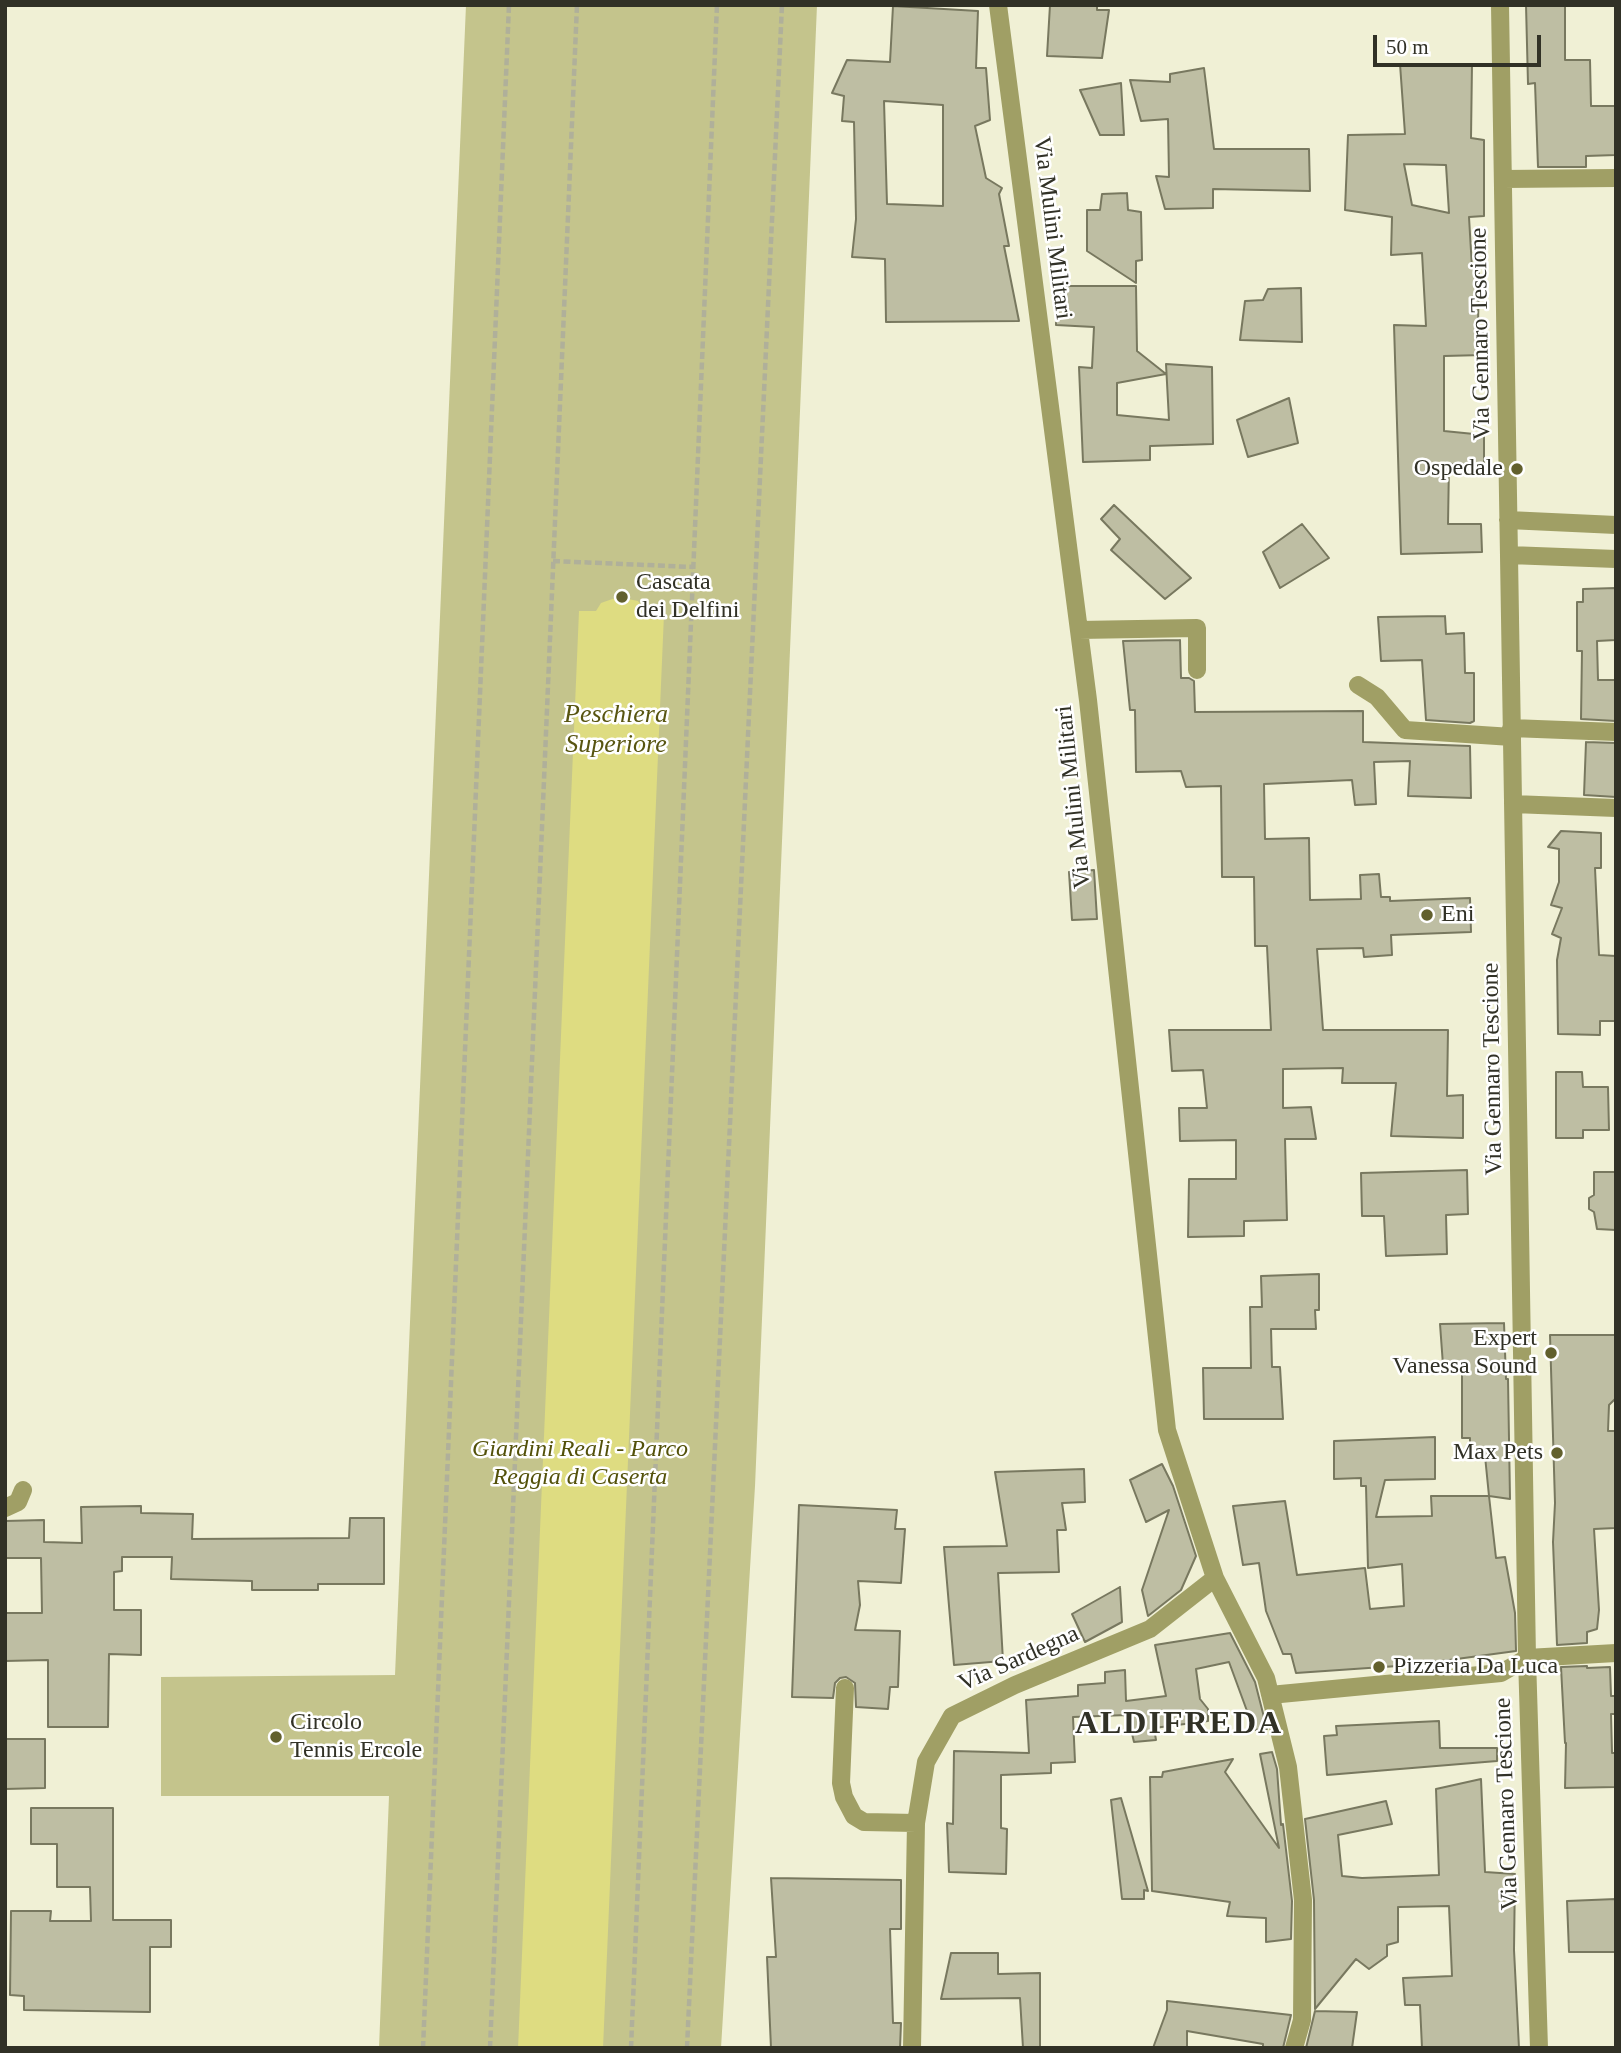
<!DOCTYPE html>
<html>
<head>
<meta charset="utf-8">
<style>
	body { margin:0 }
	#map { position:relative; width:1621px; height:2053px; overflow:hidden; background:#f0f0d5; font-family:"Times New Roman",serif }
	canvas { display:block }
	.frame { position:absolute; inset:0; border:7px solid #313126; pointer-events:none }
	.scale { position:absolute; left:1373px; top:35px; width:168px; height:32px; box-sizing:border-box; border:4px solid #313126; border-top:0; padding-left:9px; font-size:21px; line-height:24px; white-space:nowrap; color:#313126; -webkit-text-stroke:5px #fff; paint-order:stroke }
</style>
</head>
<body>
<div id="map">
<canvas width="1621" height="2053"></canvas>
<div class="frame"></div>
<div class="scale">50 m</div>
</div>
<script>
const c = document.querySelector('canvas').getContext('2d');
c.lineJoin = 'round';
function fill(path, color) { c.fillStyle = color; c.fill(path, 'evenodd'); }
const shape = rows => new Path2D(rows.map(r => 'M' + r).join(''));
function trace(path, color, width, dash) { c.strokeStyle = color; c.lineWidth = width; c.lineCap = dash ? 'butt' : 'round'; c.setLineDash(dash || []); c.stroke(path); }
function drawText(font, color, halo, rows, align = 'center') {
  c.font = font + ' "Times New Roman",serif'; c.lineWidth = 5; c.setLineDash([]); c.textBaseline = 'middle'; c.strokeStyle = halo; c.fillStyle = color; for (const [text, x, y, turn = 0] of rows) {
    c.save(); c.translate(x, y); c.rotate((+turn || 0) * Math.PI / 180); c.textAlign = isNaN(turn) ? turn : align; if (halo) c.strokeText(text, 0, 0); c.fillText(text, 0, 0); c.restore();
  }
}
fill(shape([
	[466,5,817,5,755,1486,721,2048,379,2048,389,1796,161,1796,161,1677,395,1675]
]), '#c4c48c');
fill(shape([
	[618,597,638,601,646,613,664,614,603,2048,518,2048,579,611,596,611,601,603]
]), '#dedc81');
const building = shape([
	[1050,5,1097,5,1097,10,1109,10,1102,58,1047,56,1050,5],
	[1526,5,1565,5,1565,60,1590,60,1591,106,1616,106,1616,155,1586,156,1586,167,1538,167,1535,83,1528,84,1526,5],
	[893,6,978,11,976,68,986,68,990,120,975,126,986,178,1002,188,999,194,1009,246,1004,246,1019,321,886,322,885,259,852,257,856,219,854,122,842,121,844,96,832,93,847,60,890,62,893,6],
	[884,101,943,105,943,206,887,204,884,101],
	[1400,64,1472,64,1471,138,1484,140,1484,216,1469,217,1472,268,1479,268,1478,327,1483,327,1483,355,1444,356,1444,431,1484,435,1484,465,1449,464,1448,524,1481,524,1482,552,1401,554,1394,325,1426,326,1422,253,1391,255,1392,217,1345,210,1348,135,1405,134,1400,64],
	[1404,164,1446,165,1449,213,1412,205,1404,164],
	[1204,68,1214,149,1309,149,1310,191,1213,189,1213,208,1165,209,1156,176,1169,177,1168,119,1141,121,1130,80,1170,82,1170,74,1204,68],
	[1121,83,1124,135,1100,135,1080,90,1121,83],
	[1127,193,1128,210,1141,212,1142,260,1136,261,1136,283,1087,251,1087,210,1100,210,1102,194,1127,193],
	[1057,286,1136,286,1137,351,1166,374,1117,383,1117,415,1169,420,1166,364,1212,367,1213,444,1150,446,1150,460,1083,462,1079,367,1092,368,1094,327,1056,325,1057,286],
	[1301,288,1302,342,1240,340,1245,301,1263,300,1268,289,1301,288],
	[1289,398,1298,443,1248,457,1237,420,1289,398],
	[1114,505,1191,578,1165,599,1111,550,1120,539,1101,519,1114,505],
	[1302,524,1329,558,1280,588,1263,552,1302,524],
	[1616,588,1616,640,1597,641,1598,680,1616,680,1616,721,1581,719,1582,651,1577,651,1577,602,1583,602,1583,589,1616,588],
	[1445,616,1446,634,1464,633,1465,673,1474,673,1474,721,1470,723,1426,720,1422,660,1381,661,1378,617,1445,616],
	[1180,640,1181,678,1189,678,1194,681,1195,712,1363,711,1363,742,1470,746,1471,798,1408,796,1410,761,1374,762,1376,804,1355,805,1352,780,1264,784,1265,839,1309,838,1310,900,1361,899,1360,875,1379,874,1381,897,1390,897,1390,901,1470,898,1471,932,1391,935,1392,955,1364,957,1363,948,1317,949,1323,1030,1448,1030,1447,1096,1463,1095,1463,1138,1391,1136,1396,1083,1342,1083,1343,1068,1283,1069,1283,1108,1311,1107,1316,1139,1285,1139,1287,1220,1244,1221,1244,1236,1188,1237,1189,1179,1236,1179,1236,1140,1180,1141,1179,1108,1207,1108,1203,1070,1172,1071,1169,1030,1271,1030,1267,946,1255,946,1254,877,1222,877,1221,786,1186,787,1181,771,1136,772,1135,710,1130,710,1123,641,1180,640],
	[1586,742,1616,743,1616,797,1584,795,1586,742],
	[1561,831,1601,833,1601,868,1595,868,1599,955,1616,956,1616,1021,1600,1021,1600,1035,1558,1034,1557,960,1561,938,1552,934,1562,908,1551,905,1559,882,1559,849,1548,847,1561,831],
	[1094,870,1097,919,1072,920,1069,872,1094,870],
	[1556,1072,1582,1072,1583,1087,1608,1087,1609,1130,1583,1130,1583,1138,1556,1138,1556,1072],
	[1467,1170,1468,1214,1446,1215,1447,1254,1386,1256,1384,1216,1362,1216,1361,1173,1467,1170],
	[1594,1172,1616,1172,1616,1230,1597,1229,1594,1212,1589,1209,1589,1198,1594,1195,1594,1172],
	[1319,1274,1319,1310,1315,1310,1316,1329,1271,1329,1272,1367,1280,1367,1283,1419,1204,1419,1203,1368,1251,1368,1250,1307,1262,1307,1261,1276,1319,1274],
	[1504,1323,1506,1379,1508,1379,1510,1499,1489,1496,1485,1456,1470,1456,1470,1438,1462,1438,1462,1365,1443,1365,1440,1324,1504,1323],
	[1550,1335,1616,1335,1616,1398,1609,1405,1608,1431,1616,1431,1616,1528,1594,1529,1599,1610,1597,1629,1587,1632,1587,1643,1557,1645,1553,1542,1555,1503,1550,1335],
	[1435,1437,1435,1479,1385,1480,1376,1517,1432,1516,1431,1496,1489,1496,1496,1558,1505,1557,1515,1613,1516,1651,1412,1665,1296,1673,1291,1654,1283,1654,1266,1611,1259,1563,1243,1565,1233,1506,1285,1501,1297,1575,1365,1568,1370,1609,1404,1606,1402,1564,1368,1568,1366,1486,1361,1486,1361,1478,1334,1479,1334,1441,1435,1437],
	[1162,1464,1173,1486,1196,1556,1181,1590,1148,1616,1142,1590,1169,1510,1146,1522,1130,1480,1162,1464],
	[1084,1469,1085,1502,1062,1503,1066,1530,1057,1530,1059,1572,998,1573,1003,1661,954,1665,944,1547,1007,1546,995,1472,1084,1469],
	[799,1505,897,1510,895,1529,905,1529,901,1583,858,1581,860,1605,855,1630,900,1631,898,1687,890,1687,888,1709,856,1707,855,1683,846,1677,840,1678,835,1683,833,1698,792,1697,799,1505],
	[141,1506,141,1513,193,1514,192,1539,349,1538,350,1518,384,1518,384,1584,318,1584,318,1590,252,1590,252,1581,171,1579,172,1557,122,1557,122,1571,114,1572,114,1610,141,1610,141,1655,109,1654,108,1727,48,1727,48,1660,5,1661,5,1613,42,1613,41,1558,5,1558,5,1521,44,1520,44,1542,82,1543,81,1507,141,1506],
	[1120,1587,1122,1622,1085,1642,1072,1614,1120,1587],
	[1230,1633,1255,1682,1267,1729,1254,1730,1229,1662,1196,1669,1200,1699,1208,1709,1208,1721,1154,1728,1156,1740,1134,1742,1127,1713,1127,1715,1073,1717,1075,1762,1051,1763,1051,1773,1001,1775,1001,1828,1007,1829,1006,1874,949,1872,947,1823,953,1824,954,1751,1029,1753,1026,1700,1078,1696,1078,1685,1105,1683,1105,1672,1125,1670,1126,1701,1166,1696,1155,1645,1230,1633],
	[1587,1666,1587,1668,1610,1667,1611,1696,1616,1696,1616,1714,1611,1714,1612,1753,1616,1753,1616,1787,1565,1788,1566,1743,1565,1743,1561,1667,1587,1666],
	[1439,1721,1440,1748,1497,1748,1497,1761,1327,1775,1324,1736,1337,1735,1336,1726,1439,1721],
	[5,1739,45,1739,45,1788,5,1789,5,1739],
	[1272,1752,1277,1769,1281,1825,1283,1824,1292,1901,1291,1939,1266,1942,1266,1918,1227,1916,1230,1902,1152,1891,1150,1777,1162,1777,1163,1772,1233,1759,1225,1772,1279,1848,1260,1754,1272,1752],
	[1481,1779,1485,1872,1515,1874,1514,1950,1519,2048,1422,2048,1420,2005,1405,2005,1403,1978,1452,1976,1449,1906,1398,1907,1398,1942,1387,1945,1387,1956,1369,1969,1356,1959,1315,2009,1314,1900,1305,1819,1386,1801,1392,1824,1338,1835,1342,1876,1362,1878,1439,1875,1436,1789,1481,1779],
	[1121,1798,1148,1891,1144,1890,1144,1899,1122,1899,1111,1800,1121,1798],
	[31,1808,113,1808,113,1920,171,1920,171,1947,150,1947,150,2012,24,2010,24,1996,10,1995,11,1911,51,1911,50,1921,91,1921,90,1887,57,1887,57,1844,31,1844,31,1808],
	[771,1878,901,1880,901,1929,890,1929,893,2023,901,2023,900,2048,771,2048,767,1957,776,1957,771,1878],
	[1616,1899,1616,1952,1569,1952,1567,1901,1616,1899],
	[951,1953,998,1953,998,1974,1040,1973,1040,2048,1023,2048,1020,1998,941,1999,951,1953],
	[1167,2001,1291,2015,1283,2048,1263,2048,1263,2044,1187,2031,1187,2048,1153,2048,1167,2010,1167,2001],
	[1315,2011,1357,2012,1352,2048,1306,2048,1315,2011]
]);
fill(building, '#bebea3');
trace(building, '#78785f', 2);
trace(shape([
	[553,561,693,567],
	[423,2048,509,5],
	[490,2048,577,5],
	[631,2048,717,5],
	[687,2048,782,5]
]), '#b0b09a', 4.5, [7, 3.5]);
trace(shape([
	[998,5,1088,700,1167,1430,1215,1578,1266,1678,1288,1767,1303,1900,1302,2020,1294,2048],
	[1500,5,1527,1658,1539,2048],
	[1503,179,1616,178],
	[1508,520,1616,525],
	[1509,555,1616,559],
	[1079,630,1197,628,1197,670],
	[1358,685,1377,697,1405,730,1512,737],
	[1511,728,1616,732],
	[1513,804,1616,808],
	[5,1508,18,1502,23,1490],
	[845,1688,841,1783,844,1797,854,1816,864,1822,916,1823],
	[1270,1695,1501,1673,1527,1658,1616,1653],
	[912,2048,916,1823,926,1762,952,1716,1015,1685,1150,1629,1215,1578]
]), '#a09f65', 18);
for (const [x, y, r, color] of [
	[1517,469,7,"#62602d"],
	[622,597,7,"#62602d"],
	[1427,915,7,"#62602d"],
	[1551,1353,7,"#62602d"],
	[1557,1453,7,"#62602d"],
	[1379,1667,7,"#62602d"],
	[276,1737,7,"#62602d"]
]) { const dot = new Path2D(); dot.arc(x, y, r, 0, 2 * Math.PI); c.fillStyle = color; c.fill(dot); trace(dot, '#fff', 2.5); }
drawText('24px', '#313126', '#fff', [
	["Via Mulini Militari",1052,228,83],
	["Via Gennaro Tescione",1481,334,-91],
	["Via Mulini Militari",1074,797,-96],
	["Via Gennaro Tescione",1493,1069,-91],
	["Via Sardegna",1019,1659,-24],
	["Via Gennaro Tescione",1507,1804,-92]
]);
drawText('24px', '#313126', '#fff', [
	["Ospedale",1503,469,"right"],
	["Cascata",636,583],
	["dei Delfini",636,611],
	["Eni",1441,915],
	["Expert",1537,1339,"right"],
	["Vanessa Sound",1537,1367,"right"],
	["Max Pets",1543,1453,"right"],
	["Pizzeria Da Luca",1393,1667],
	["Circolo",290,1723],
	["Tennis Ercole",290,1751]
], 'left');
drawText('italic 24px', '#53510a', '#fff', [
	["Giardini Reali - Parco",580,1450],
	["Reggia di Caserta",580,1478]
]);
drawText('italic 26px', '#585511', '#fff', [
	["Peschiera",616,715],
	["Superiore",616,745]
]);
c.letterSpacing = '2px';
drawText('bold 32px', '#313126', '#fff', [
	["ALDIFREDA",1179,1725]
]);
c.letterSpacing = '0px';
</script>
</body>
</html>
